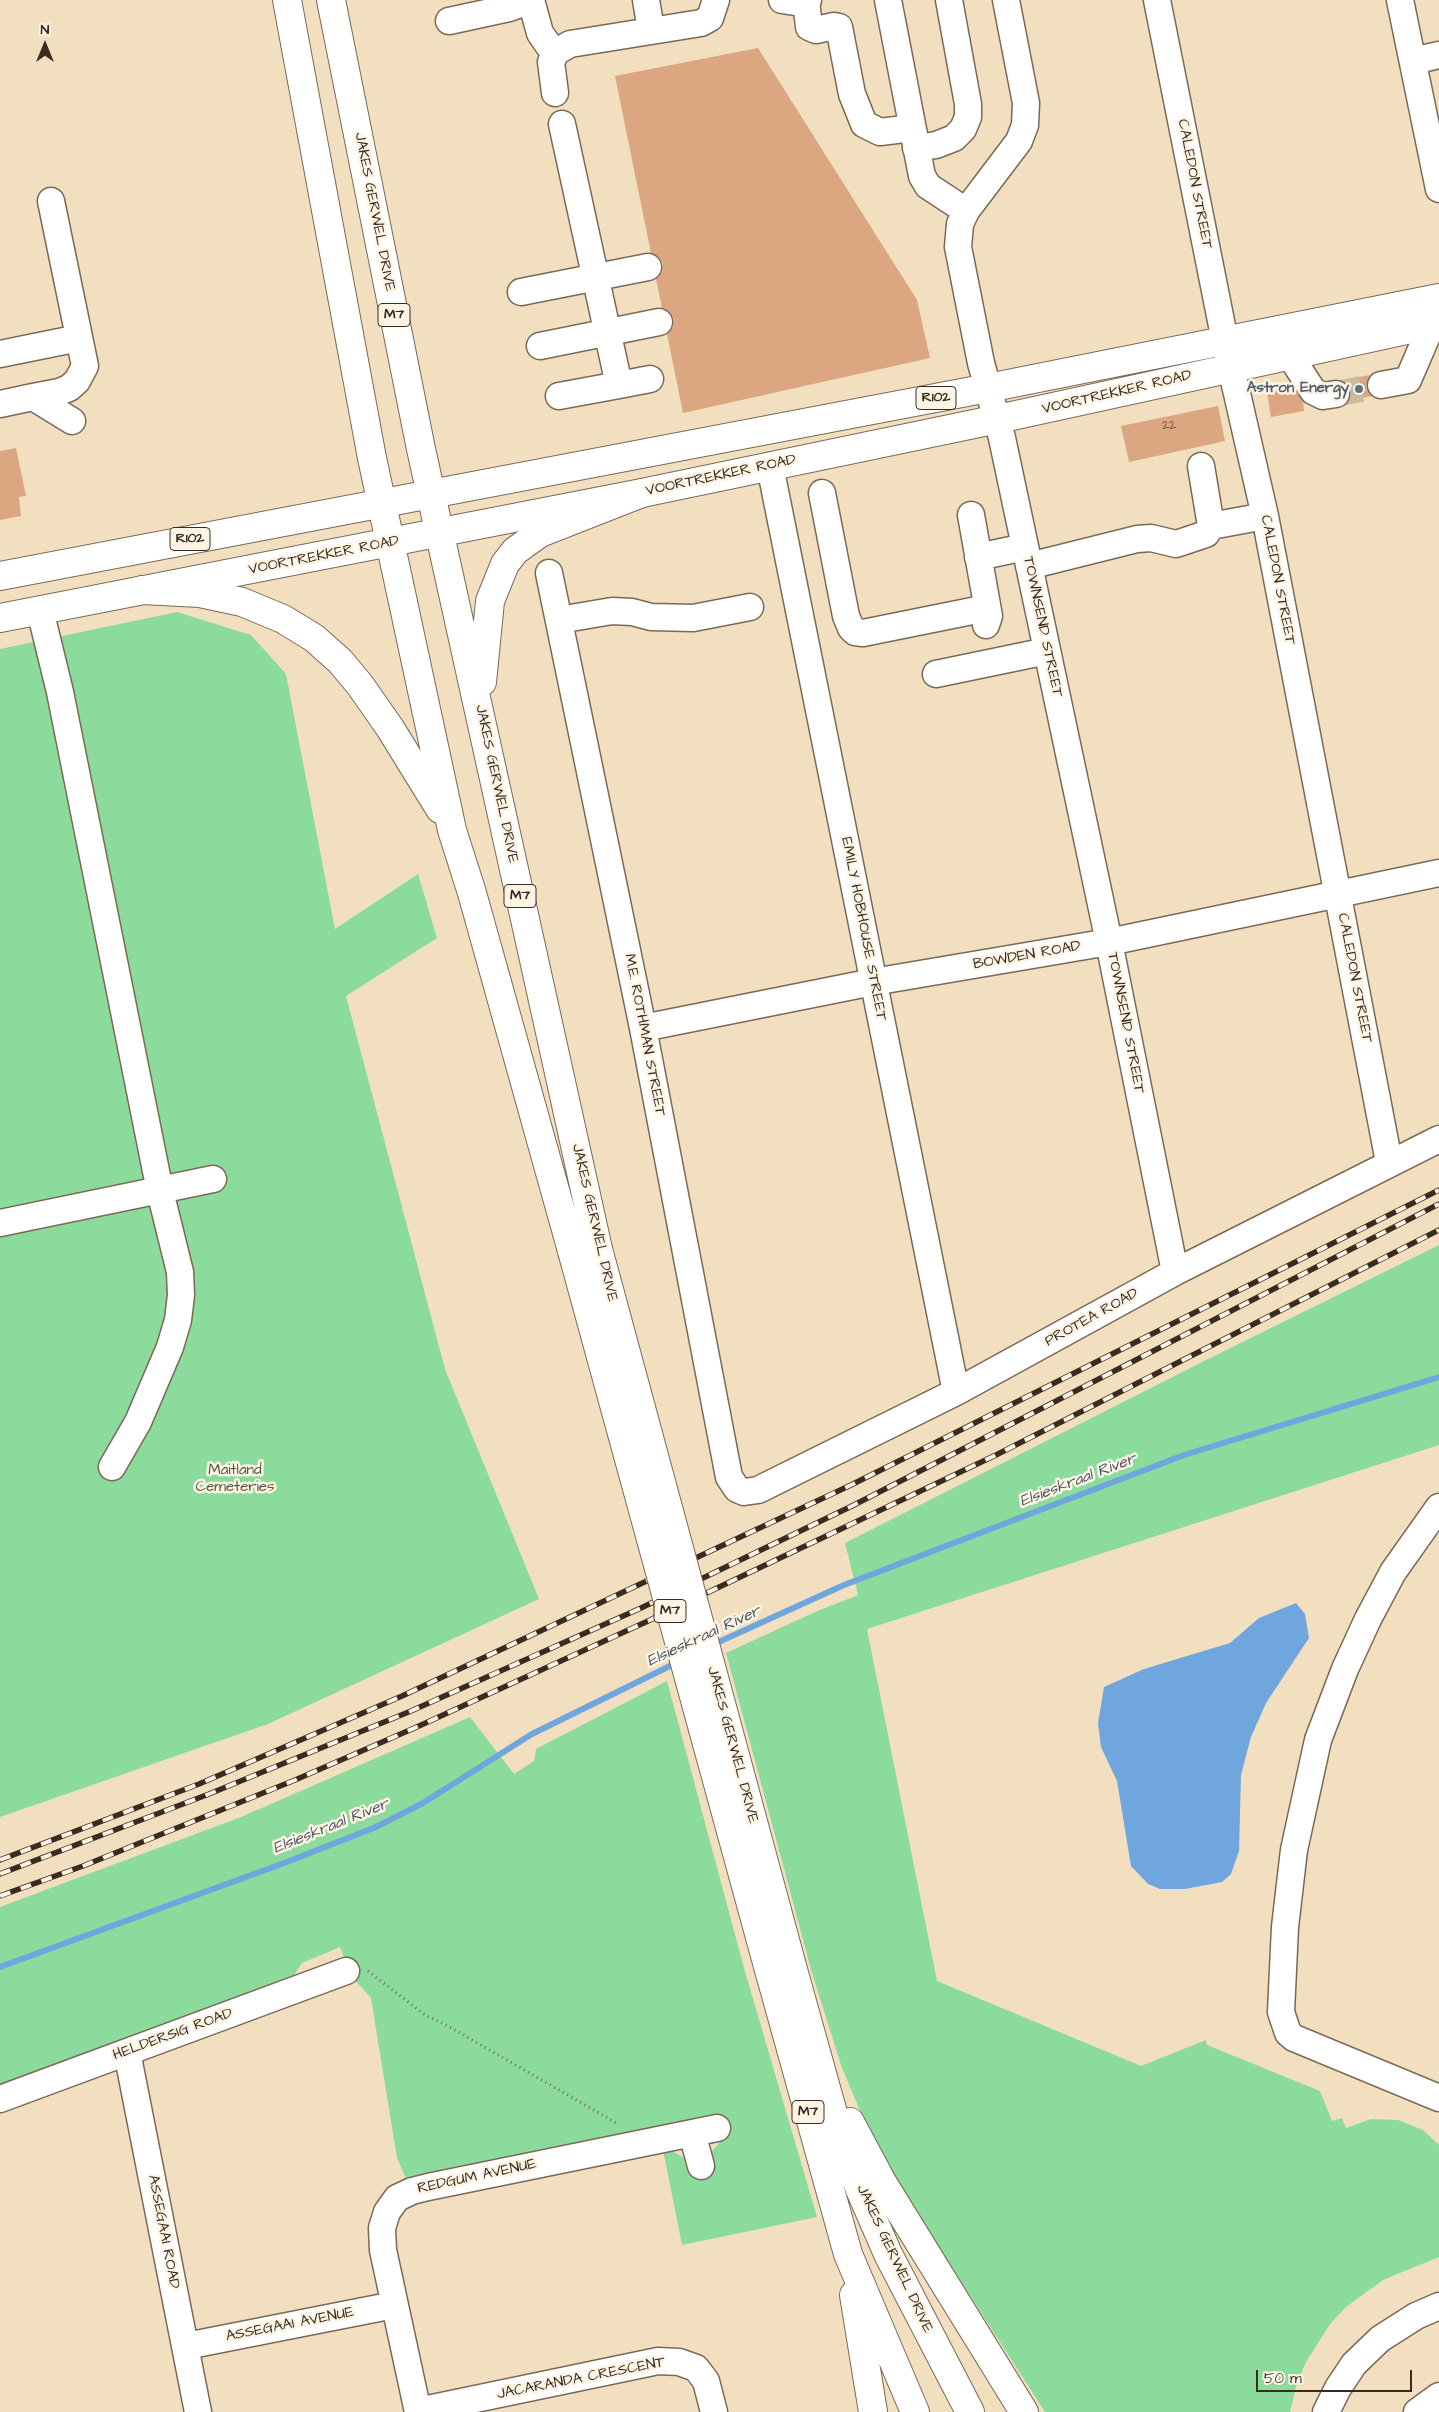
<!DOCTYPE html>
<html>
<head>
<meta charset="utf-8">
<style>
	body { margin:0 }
	#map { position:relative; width:1439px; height:2412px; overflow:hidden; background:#f2dfc0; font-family:"Architects Daughter",sans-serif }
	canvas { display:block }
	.north { position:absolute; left:20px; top:20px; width:50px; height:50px; -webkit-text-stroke:4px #fcf5e5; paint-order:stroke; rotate:0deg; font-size:14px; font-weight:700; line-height:20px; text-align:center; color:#3b2a1e }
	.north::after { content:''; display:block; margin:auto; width:18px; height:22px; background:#3b2a1e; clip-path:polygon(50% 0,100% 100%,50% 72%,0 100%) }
	.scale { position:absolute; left:1256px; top:2370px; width:156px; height:22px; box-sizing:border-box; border:2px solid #3b2a1e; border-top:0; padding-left:6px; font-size:15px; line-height:18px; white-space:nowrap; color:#3b2a1e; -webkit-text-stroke:4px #fcf5e5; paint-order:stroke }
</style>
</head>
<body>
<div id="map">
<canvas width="1439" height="2412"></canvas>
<div class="north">N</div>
<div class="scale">50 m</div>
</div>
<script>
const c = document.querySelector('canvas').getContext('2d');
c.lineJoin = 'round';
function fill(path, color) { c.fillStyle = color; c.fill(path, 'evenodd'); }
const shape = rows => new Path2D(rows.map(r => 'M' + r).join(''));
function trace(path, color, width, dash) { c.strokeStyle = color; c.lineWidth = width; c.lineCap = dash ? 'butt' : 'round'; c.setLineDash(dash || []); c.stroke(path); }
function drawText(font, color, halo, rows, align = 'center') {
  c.font = font + ' "Architects Daughter",sans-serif'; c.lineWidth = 5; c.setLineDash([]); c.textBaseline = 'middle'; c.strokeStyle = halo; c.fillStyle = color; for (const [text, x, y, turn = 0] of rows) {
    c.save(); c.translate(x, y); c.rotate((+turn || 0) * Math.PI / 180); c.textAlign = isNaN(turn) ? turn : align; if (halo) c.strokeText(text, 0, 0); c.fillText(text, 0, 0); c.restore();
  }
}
fill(shape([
	[177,612,251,635,286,674,335,929,418,874,437,938,346,996,445,1369,539,1599,268,1724,0,1817,0,649],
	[1439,1245,1439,1445,867,1629,937,1981,1141,2066,1206,2040,1207,2045,1320,2091,1332,2121,1342,2118,1346,2128,1371,2119,1398,2120,1423,2130,1439,2145,1439,2257,1383,2280,1346,2307,1330,2324,1306,2362,1297,2383,1290,2412,1045,2412,897,2182,860,2111,841,2065,812,1973,726,1653,815,1612,858,1595,845,1543,1202,1362],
	[667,1681,744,1968,817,2217,682,2245,663,2150,672,2151,686,2159,710,2159,712,2151,722,2140,718,2120,408,2183,397,2158,371,1998,352,1977,340,1947,302,1963,289,1983,0,2088,0,1907,241,1817,470,1717,514,1774,534,1761,536,1749]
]), '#8bdc9c');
fill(shape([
	[1296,1603,1305,1614,1309,1638,1266,1703,1251,1737,1241,1775,1239,1851,1231,1874,1222,1882,1185,1889,1160,1889,1148,1884,1131,1866,1117,1781,1101,1747,1098,1723,1104,1687,1144,1669,1230,1643,1259,1618]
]), '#6fa6de');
trace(shape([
	[712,1645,844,1585,1184,1455,1439,1377],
	[0,1967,287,1862,376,1827,423,1803,532,1734,678,1662]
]), '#6fa6de', 6);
fill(shape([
	[758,48,917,300,930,358,683,413,667,334,673,327,674,319,670,312,662,308,656,279,662,272,663,264,659,257,651,253,615,76],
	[1370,375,1366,387,1372,396,1350,400,1351,391,1347,384,1342,380],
	[1293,388,1303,401,1304,411,1271,417,1267,393],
	[1218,406,1225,441,1129,462,1121,426],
	[16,448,26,496,19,497,21,516,0,520,0,451]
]), '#dba680');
trace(shape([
	[1336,394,1381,385]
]), '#cdbba0', 26, [26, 13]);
const minor = shape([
	[531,0,540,33,549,46,556,52],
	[646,0,651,30],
	[782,0,795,2,808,0],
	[806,0,809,27,816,30,834,26,839,27,852,94,864,124,880,132,912,128],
	[888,0,922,176,928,186,966,211],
	[1006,0,1026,103,1025,125,1019,141,966,211,960,224,958,247,981,363,1002,438,1109,942,1175,1272],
	[1157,0,1225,341,1265,516,1389,1162],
	[1400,0,1439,189],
	[449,21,509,8,531,0],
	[1413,61,1439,55],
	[555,93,551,62,556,52,570,44,701,23,710,18,716,0],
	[916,148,936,145,954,138,963,129,968,117,968,104,949,0],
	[521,292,648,267],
	[540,346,659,322],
	[0,354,79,338],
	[1289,354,1313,391,1323,396,1336,394],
	[619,385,650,379],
	[1381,385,1408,380,1432,324],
	[559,396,619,385,562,124],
	[33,397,59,392,69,388,77,381,85,366,51,201],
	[0,404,33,397,72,421],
	[770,466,956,1392],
	[1201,466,1211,526,1265,516],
	[822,493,846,616,851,628,855,632,863,633,987,608],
	[971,515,989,616,986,625],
	[978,557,1025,547],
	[1029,566,1137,539,1151,538,1176,544,1206,534,1211,526],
	[549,573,643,1028,729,1477,737,1489,744,1492,758,1490,956,1392,1175,1272,1439,1139],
	[40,610,60,692,160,1191,180,1272,181,1295,178,1320,170,1347,138,1422,112,1467],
	[559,620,612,611,632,612,651,617,693,618,750,607],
	[936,674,1047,651],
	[643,1028,873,982,1109,942,1439,873],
	[0,1223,213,1179],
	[1439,1507,1393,1572,1368,1619,1345,1669,1318,1740,1294,1850,1285,1927,1281,2012,1288,2033,1294,2038,1439,2098],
	[127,2052,198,2412],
	[0,2099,346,1971],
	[692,2133,701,2166],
	[186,2346,394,2305],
	[418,2411,658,2361,679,2362,696,2368,706,2381,714,2412],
	[418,2412,383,2250,382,2228,387,2212,397,2198,412,2191,428,2187,717,2128],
	[1326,2412,1338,2388,1354,2364,1380,2339,1416,2316,1439,2306],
	[1417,2412,1439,2396]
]);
const major = shape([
	[0,576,988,388,1439,298],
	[0,618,642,493,998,419,1439,323]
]);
const highway = shape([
	[287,0,372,458,452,830,472,893,572,1251],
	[331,0,421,449,598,1249],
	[142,590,200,593,242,602,283,619,314,638,340,661,360,685,390,728,440,809],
	[482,682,490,601,505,564,515,551,540,533,642,493],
	[792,1966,838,2131,861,2192,888,2254,970,2412],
	[769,1970,848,2254,915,2412],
	[850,2122,882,2182,1024,2412],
	[854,2295,873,2412]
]);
trace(minor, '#7b6957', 29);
trace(major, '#7b6957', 30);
trace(highway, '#7b6957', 30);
trace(shape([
	[368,1971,425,2015,448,2026,618,2124]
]), '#7b6957', 3, [1, 4]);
trace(minor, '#fff', 26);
trace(major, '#fff', 28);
trace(highway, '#fff', 28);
const rail = shape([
	[0,1860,199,1784,402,1696,851,1485,1439,1190],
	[0,1874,209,1794,411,1711,641,1608,854,1505,1439,1204],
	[0,1896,83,1866,295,1780,419,1726,648,1621,996,1455,1439,1230]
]);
trace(rail, '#3b2a1e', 5.5);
trace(rail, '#fcf5e5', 4, [11]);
const highwayBridge = shape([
	[598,1249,792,1966],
	[572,1251,769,1970]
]);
trace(highwayBridge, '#7b6957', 30, []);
trace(highwayBridge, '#fff', 28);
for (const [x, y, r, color] of [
	[1359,389,5,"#5c6f8a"]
]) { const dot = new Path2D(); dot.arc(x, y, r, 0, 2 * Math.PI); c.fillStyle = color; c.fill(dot); trace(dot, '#fcf5e5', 2); }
drawText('12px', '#634936', null, [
	["22",1169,426]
]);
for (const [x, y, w] of [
	[394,315,32],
	[936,398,40],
	[190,539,40],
	[520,896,32],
	[670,1611,32],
	[808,2112,32]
]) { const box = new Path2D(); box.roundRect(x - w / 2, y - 11.5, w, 23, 4); c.fillStyle = '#fcf5e5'; c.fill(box); trace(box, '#3b2a1e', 1); }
drawText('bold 14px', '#3b2a1e', null, [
	["M7",394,315],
	["R102",936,398],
	["R102",190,539],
	["M7",520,896],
	["M7",670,1611],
	["M7",808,2112]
]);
drawText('15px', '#3b2a1e', '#fcf5e5', [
	["CALEDON STREET",1194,184,79],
	["JAKES GERWEL DRIVE",374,212,79],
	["VOORTREKKER ROAD",1117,393,-13],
	["VOORTREKKER ROAD",721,476,-12],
	["VOORTREKKER ROAD",324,556,-11],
	["CALEDON STREET",1277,580,79],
	["TOWNSEND STREET",1042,627,78],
	["JAKES GERWEL DRIVE",496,784,78],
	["EMILY HOBHOUSE STREET",863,929,79],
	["BOWDEN ROAD",1027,956,-10],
	["CALEDON STREET",1354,978,79],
	["TOWNSEND STREET",1125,1023,79],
	["M.E. ROTHMAN STREET",644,1035,79],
	["JAKES GERWEL DRIVE",594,1223,77],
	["PROTEA ROAD",1092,1318,-29],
	["JAKES GERWEL DRIVE",732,1745,75],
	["HELDERSIG ROAD",173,2035,-20],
	["REDGUM AVENUE",477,2177,-12],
	["ASSEGAAI ROAD",163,2232,79],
	["JAKES GERWEL DRIVE",894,2259,65],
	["ASSEGAAI AVENUE",290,2325,-11],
	["JACARANDA CRESCENT",581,2379,-11]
]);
drawText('bold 15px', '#4e5e75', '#fcf5e5', [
	["Astron Energy",1349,389]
], 'right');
drawText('15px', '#4f563e', '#fcf5e5', [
	["Maitland",235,1471],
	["Cemeteries",235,1488]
]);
drawText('italic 16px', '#4d5561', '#fcf5e5', [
	["Elsieskraal River",1078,1481,-21],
	["Elsieskraal River",704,1637,-25],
	["Elsieskraal River",331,1827,-22]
]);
</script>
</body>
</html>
